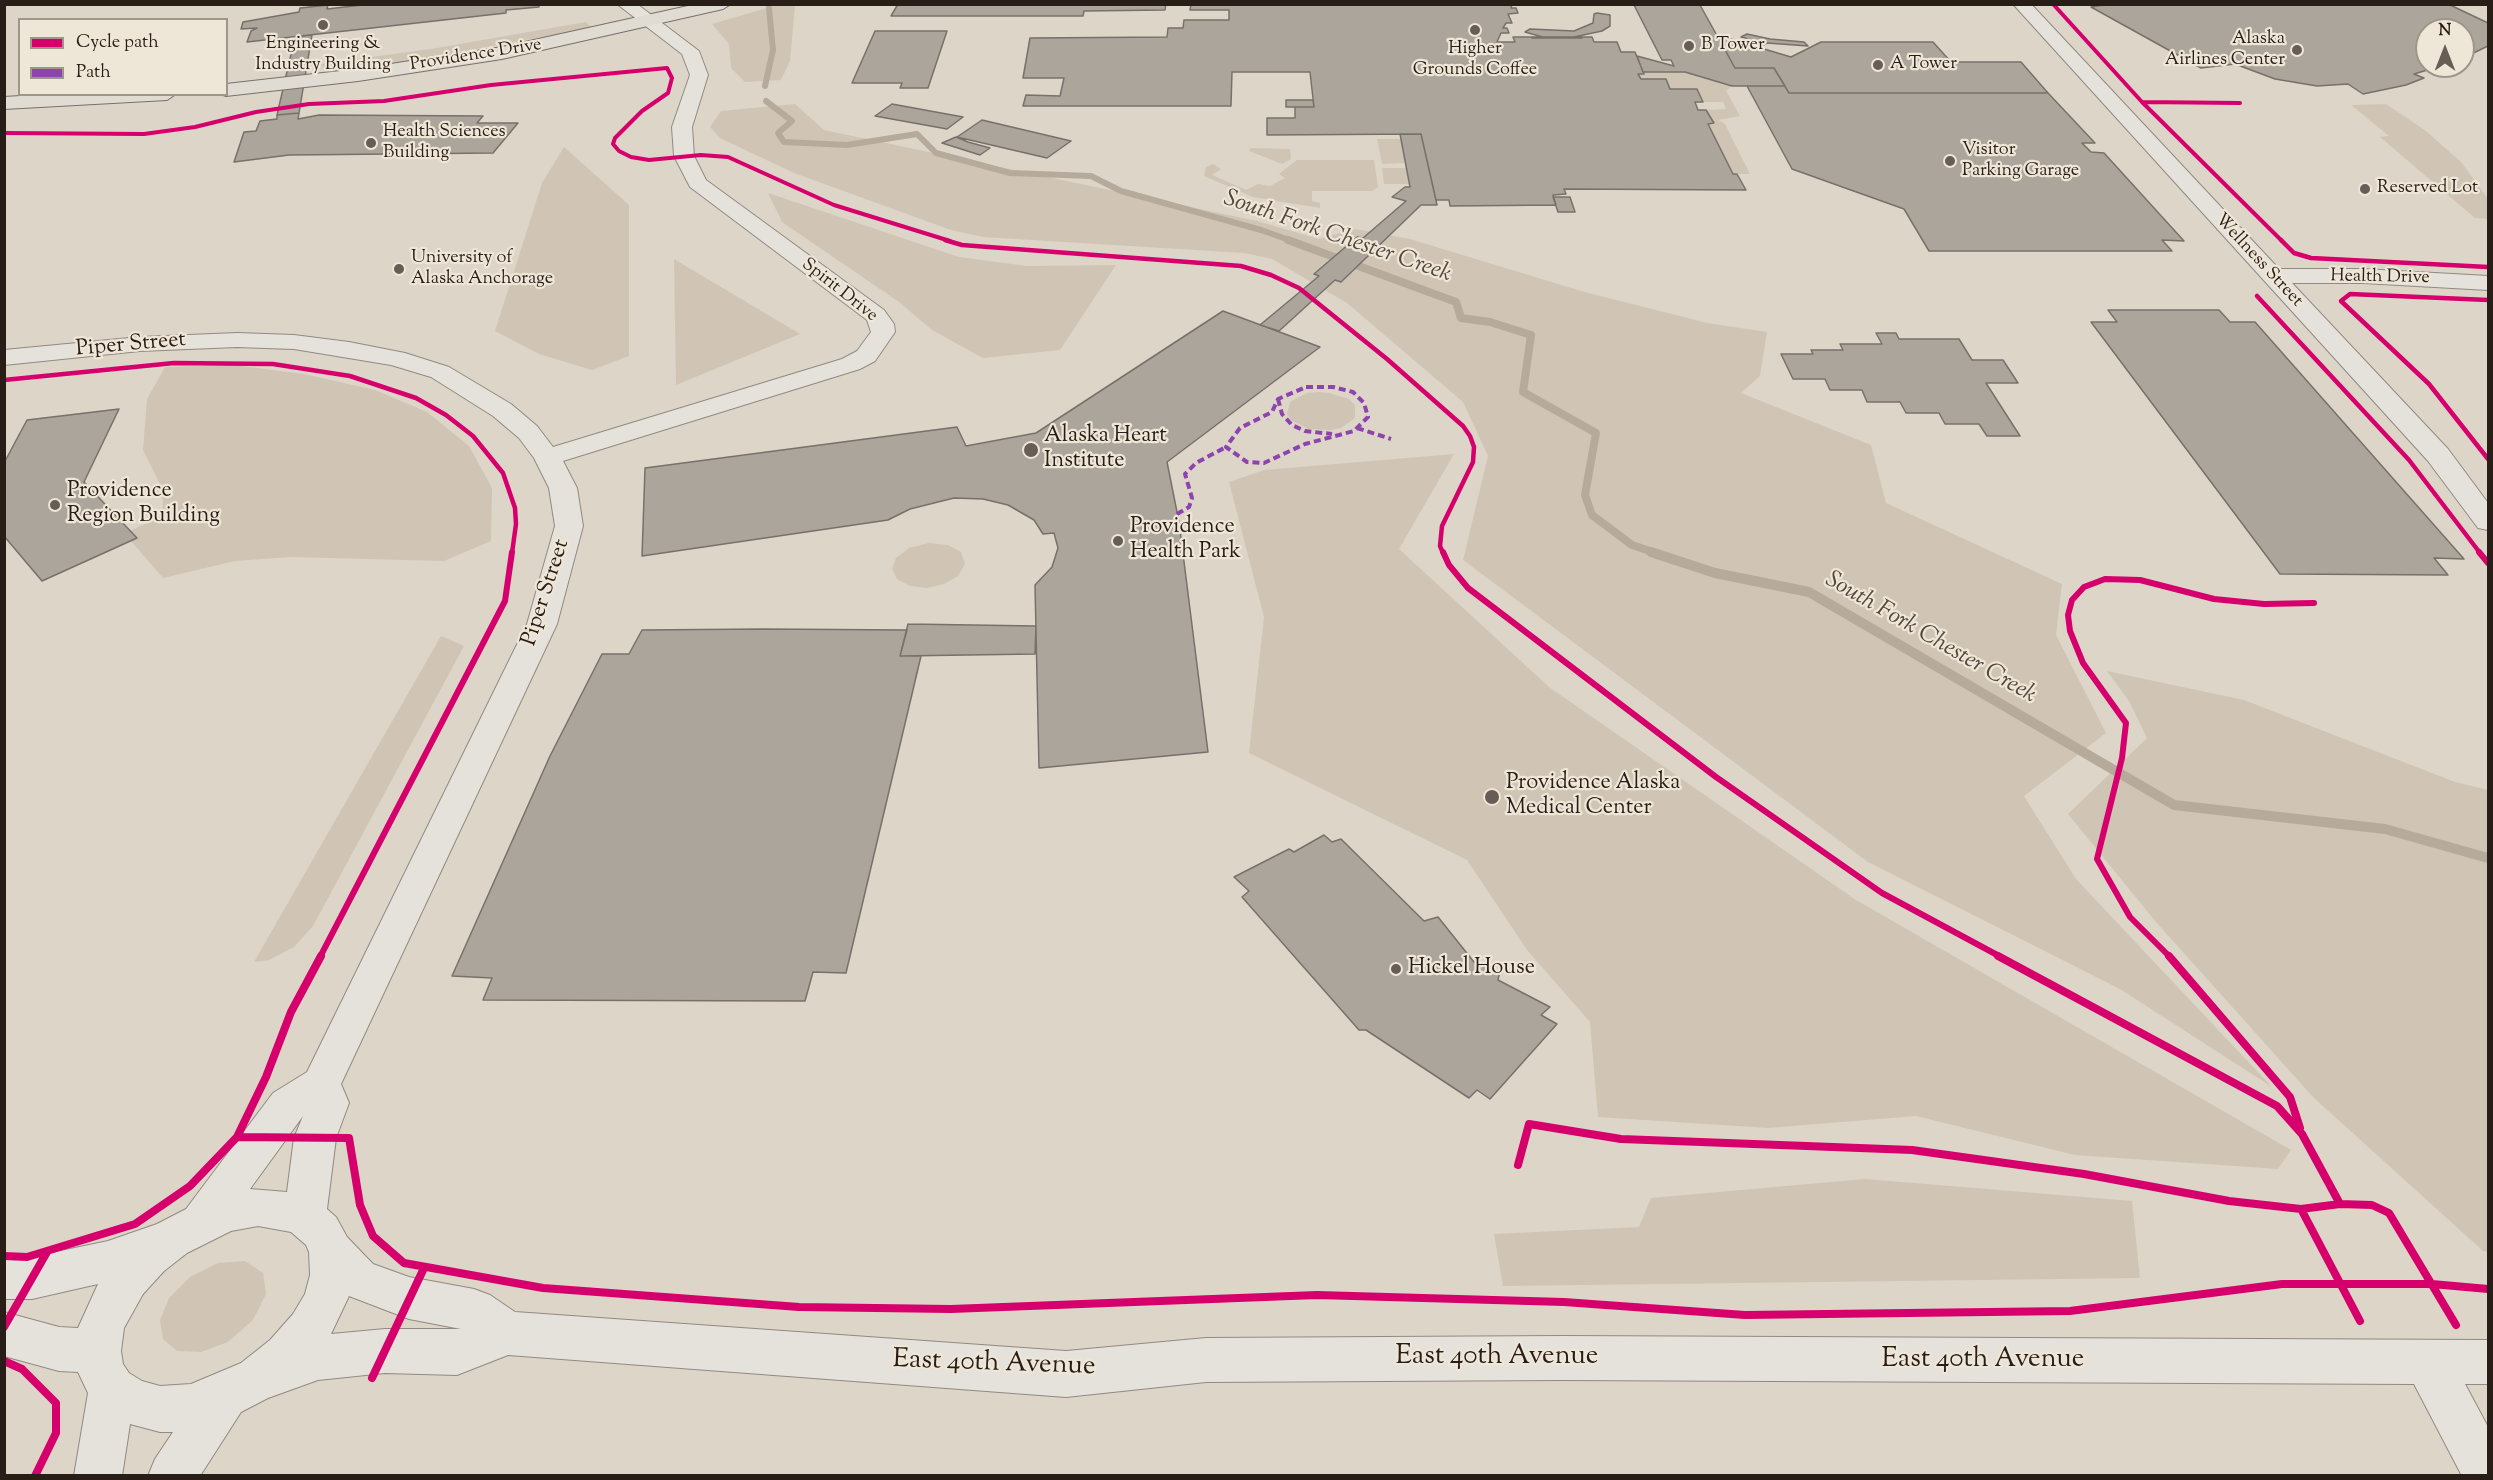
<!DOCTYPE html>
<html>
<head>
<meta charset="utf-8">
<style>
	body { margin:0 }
	#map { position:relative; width:2493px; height:1480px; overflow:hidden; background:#ddd5c8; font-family:"Sorts Mill Goudy",serif }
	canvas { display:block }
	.frame { position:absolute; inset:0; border:6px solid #291d18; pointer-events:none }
	.legend { position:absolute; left:18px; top:18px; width:210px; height:78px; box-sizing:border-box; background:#eee6d6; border:2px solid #9f968a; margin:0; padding:8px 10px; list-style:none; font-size:18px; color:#291d18 }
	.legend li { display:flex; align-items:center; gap:12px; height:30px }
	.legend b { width:30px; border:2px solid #9f968a }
	.north { position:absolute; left:2415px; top:18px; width:60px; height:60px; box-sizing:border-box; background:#eee6d6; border:2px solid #9f968a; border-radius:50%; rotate:0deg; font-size:16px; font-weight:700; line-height:24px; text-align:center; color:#291d18 }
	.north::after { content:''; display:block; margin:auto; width:21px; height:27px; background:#685d56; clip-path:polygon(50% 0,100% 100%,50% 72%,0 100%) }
</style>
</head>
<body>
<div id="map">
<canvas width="2493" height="1480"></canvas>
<div class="frame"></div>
<ul class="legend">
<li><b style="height:8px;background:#d6006c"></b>Cycle path</li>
<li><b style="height:8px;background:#8e44ad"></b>Path</li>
</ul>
<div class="north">N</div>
</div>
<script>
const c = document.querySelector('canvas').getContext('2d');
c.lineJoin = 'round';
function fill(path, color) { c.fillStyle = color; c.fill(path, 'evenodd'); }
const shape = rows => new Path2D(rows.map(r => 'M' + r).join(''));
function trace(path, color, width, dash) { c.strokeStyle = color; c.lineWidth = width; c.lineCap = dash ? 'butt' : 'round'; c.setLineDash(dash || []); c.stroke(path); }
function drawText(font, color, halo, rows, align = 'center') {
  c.font = font + ' "Sorts Mill Goudy",serif'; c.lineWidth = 4.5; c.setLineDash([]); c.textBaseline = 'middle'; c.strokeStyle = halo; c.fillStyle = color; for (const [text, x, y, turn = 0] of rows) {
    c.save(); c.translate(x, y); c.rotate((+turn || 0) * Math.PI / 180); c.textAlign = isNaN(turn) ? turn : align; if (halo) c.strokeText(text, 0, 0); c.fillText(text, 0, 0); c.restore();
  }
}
fill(shape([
	[777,5,795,5,790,61,781,80,745,82,731,68,729,44,712,24],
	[586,22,592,28,414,60,325,73,321,64,437,48],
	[1643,72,1685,72,1732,86,1726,91,1740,116,1718,120,1725,124,1750,174,1733,174,1708,124,1713,123,1706,110,1726,109,1723,102,1703,102,1697,89,1670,89,1665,79,1641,79,1638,74],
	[795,104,824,130,1257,221,1319,239,1355,229,1410,239,1581,291,1707,323,1767,332,1760,376,1741,393,1871,445,1886,503,2062,584,2056,635,2106,733,2024,796,2076,879,2272,1087,2120,989,1868,862,1463,560,1488,456,1463,402,1347,303,1272,259,1244,253,983,237,951,230,794,173,720,138,710,127,721,111],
	[2386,104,2426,131,2461,162,2488,199,2488,219,2475,218,2380,137,2389,136,2351,105],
	[1377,139,1401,139,1405,163,1382,164],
	[564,147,629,205,629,356,592,370,539,354,495,331,542,183],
	[1250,148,1290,149,1291,159,1282,164,1249,151],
	[1297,160,1374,160,1378,187,1372,191,1312,191,1312,201,1320,203,1320,208,1253,197,1204,176,1206,167,1213,164,1221,169,1212,175,1246,190,1258,184,1270,186,1285,178,1279,174],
	[1382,168,1406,168,1409,184,1384,184],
	[768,193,959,257,1027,266,1116,265,1060,350,983,358,932,330,899,302,782,222],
	[674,259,800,334,676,385],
	[233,365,304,374,375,390,427,412,469,446,492,488,491,541,444,561,291,557,235,561,163,578,131,541,137,538,130,531,161,516,163,505,162,488,143,450,147,399,165,367],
	[1318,392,1329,393,1349,399,1355,405,1355,418,1341,428,1331,430,1308,429,1291,420,1287,414,1290,402,1307,393],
	[1454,454,1399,549,1549,687,1856,900,2291,1150,2278,1169,2075,1155,1916,1116,1768,1128,1598,1117,1590,1022,1527,950,1467,860,1249,753,1264,617,1229,482,1264,470],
	[929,543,948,545,961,552,965,564,958,576,944,584,927,588,910,586,897,579,892,569,896,558,909,548],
	[441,636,464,646,313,926,294,947,269,960,254,962],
	[2107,671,2244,700,2455,782,2488,790,2488,1252,2483,1251,2313,1097,2156,922,2068,814,2147,738,2129,701],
	[1865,1179,2132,1201,2140,1278,1503,1286,1494,1234,1639,1227,1651,1198],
	[245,1261,263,1273,266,1294,253,1320,228,1342,201,1352,177,1351,163,1339,160,1320,169,1298,190,1277,218,1263]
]), '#d0c5b4');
trace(shape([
	[765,86,773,50,769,8],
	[766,101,792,121,778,133,784,142,847,145,917,134,936,153,1010,173,1091,176,1121,191,1261,230,1292,241]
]), '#b6aa9a', 6);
trace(shape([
	[1288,240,1456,302,1461,318,1490,322,1531,335,1523,392,1596,433,1585,495,1592,515,1632,545,1656,553]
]), '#b6aa9a', 8);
trace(shape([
	[1651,552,1715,573,1809,592,2174,805,2385,829,2488,858]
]), '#b6aa9a', 10);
const building = shape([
	[371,4,539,4,539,7,506,10,506,13,247,42,251,31,257,28,241,29,243,22,299,12,300,8,328,5,327,9,371,4],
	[898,4,1166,4,1165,10,1084,11,1083,16,891,16,898,4],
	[1191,4,1512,4,1511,8,1516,8,1518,13,1508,14,1512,23,1506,23,1503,28,1507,28,1509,33,1501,33,1497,42,1515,42,1513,37,1592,37,1594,42,1617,42,1621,52,1635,52,1644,74,1638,74,1641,79,1666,79,1670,89,1697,89,1703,102,1695,102,1698,110,1706,110,1714,123,1708,124,1733,174,1737,174,1746,190,1564,189,1566,194,1553,195,1556,205,1450,206,1449,200,1436,200,1421,134,1267,135,1267,118,1295,118,1295,107,1314,107,1310,72,1232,72,1231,106,1023,106,1026,95,1060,96,1064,78,1023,78,1030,38,1167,37,1168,28,1183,28,1184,20,1229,20,1229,10,1190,10,1191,4],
	[2109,4,2448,4,2488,23,2488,46,2463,58,2463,30,2427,30,2427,66,2441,66,2414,74,2424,78,2406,85,2363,94,2348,84,2317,86,2275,79,2235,64,2201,68,2091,7,2109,4],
	[1634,5,1700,5,1735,68,1774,68,1785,86,1732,86,1685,72,1643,72,1637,56,1674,66,1671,60,1662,60,1634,5],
	[1597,13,1610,15,1610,26,1602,31,1574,37,1582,38,1532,38,1546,38,1525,32,1530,29,1574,31,1593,23,1594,14,1597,13],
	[875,31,947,31,928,88,900,88,902,83,852,83,875,31],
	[1747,34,1770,39,1804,42,1808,46,1767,43,1760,47,1749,43,1752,40,1741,37,1747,34],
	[312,35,299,113,277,115,295,37,312,35],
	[1717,35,1791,57,1821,42,1933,42,1951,62,2021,62,2048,93,1789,93,1774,68,1735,68,1717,35],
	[1747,86,1785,86,1789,93,2048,93,2095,143,2082,143,2091,152,2104,153,2184,241,2162,240,2172,251,1929,251,1904,209,1792,169,1747,86],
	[1286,100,1313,100,1314,107,1286,107,1286,100],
	[892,104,963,117,947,129,875,116,892,104],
	[299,113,298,119,319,115,483,116,477,123,518,123,493,153,289,155,234,162,244,132,256,131,260,121,277,119,277,115,299,113],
	[982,120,1071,141,1047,158,957,137,982,120],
	[1400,134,1421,134,1437,205,1421,205,1341,282,1335,280,1279,331,1260,325,1319,276,1314,274,1357,237,1363,238,1406,201,1392,197,1405,187,1410,187,1400,134],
	[956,137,968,142,990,148,980,155,942,143,956,137],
	[1553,197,1570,197,1575,212,1558,212,1553,197],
	[2108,310,2219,310,2230,322,2255,322,2464,559,2434,558,2448,575,2280,574,2091,322,2117,322,2108,310],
	[1223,311,1320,347,1167,462,1179,522,1208,752,1039,768,1035,585,1052,567,1058,548,1054,533,1043,534,1034,520,1008,505,983,499,954,498,910,509,888,520,642,556,645,468,957,427,966,446,1036,433,1223,311],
	[1876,333,1896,333,1899,339,1959,339,1972,360,2003,360,2018,383,1986,383,2020,436,1987,436,1979,424,1945,424,1939,413,1906,413,1900,402,1867,402,1862,390,1830,390,1825,379,1793,379,1781,354,1813,354,1811,350,1843,350,1840,344,1882,344,1876,333],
	[119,409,84,482,137,538,42,581,4,536,4,463,27,420,119,409],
	[908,624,1036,626,1035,654,900,656,908,624],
	[763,629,907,630,900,656,921,656,846,973,813,972,805,1001,483,1000,492,978,452,976,550,756,602,654,629,654,642,630,763,629],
	[1324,835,1332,842,1341,839,1424,921,1438,917,1474,962,1499,975,1498,980,1550,1007,1541,1015,1557,1024,1490,1099,1477,1090,1469,1098,1366,1030,1359,1030,1242,897,1249,891,1234,877,1289,849,1294,852,1324,835]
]);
fill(building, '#aba59c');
trace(building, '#77716a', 1.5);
const minor = shape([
	[617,4,637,4,699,51,708,75,692,127,694,156,706,180,884,310,894,324,895,332,875,361,860,369,563,461,577,488,583,526,557,624,341,1084,349,1103,336,1138,327,1209,336,1217,347,1237,373,1264,409,1277,474,1289,490,1295,515,1312,1066,1351,1206,1338,1562,1336,2488,1340,2488,1384,2465,1384,2488,1427,2488,1476,2462,1476,2414,1384,1562,1380,1206,1382,1066,1397,508,1355,457,1375,385,1373,318,1380,268,1398,241,1412,200,1476,148,1476,155,1459,173,1432,160,1432,130,1424,122,1476,74,1476,88,1393,78,1372,59,1371,4,1356,4,1312,59,1327,78,1328,98,1284,32,1299,4,1299,4,1257,32,1257,108,1241,157,1224,186,1209,273,1093,307,1072,527,624,555,526,549,488,534,458,519,438,493,416,431,377,391,365,294,349,237,347,140,351,4,365,4,350,140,337,237,333,294,335,349,342,405,353,449,367,511,404,537,426,553,447,842,359,857,351,871,332,867,320,690,187,674,156,672,127,690,75,682,54,617,4],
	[303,1116,294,1138,287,1192,250,1189,303,1116],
	[258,1226,291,1232,306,1245,309,1252,310,1275,305,1294,293,1314,270,1340,241,1363,191,1384,160,1386,142,1381,129,1373,123,1364,121,1351,124,1328,143,1294,164,1271,187,1253,231,1231,258,1226],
	[349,1296,409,1319,461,1329,385,1329,331,1334,349,1296],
	[2013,4,2031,4,2279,269,2363,269,2488,276,2488,290,2363,283,2292,283,2448,449,2488,503,2488,530,2478,528,2428,461,2013,4]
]);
const major = shape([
	[697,4,731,4,723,9,502,59,358,81,226,96,221,94,226,94,226,84,358,69,502,47,697,4],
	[53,94,176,94,167,100,4,109,4,97,53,94]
]);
trace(minor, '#908a82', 2);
trace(major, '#77716a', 2);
fill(minor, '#e5e1db');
fill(major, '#e0dcd4');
trace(shape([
	[1306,387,1333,387,1353,392,1364,403,1368,417,1354,431,1305,444,1264,463,1247,462,1226,447,1240,428,1272,412,1278,399,1306,387],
	[1278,399,1282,414,1292,425,1305,431,1332,434],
	[1357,428,1391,439],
	[1177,514,1189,507,1192,498,1185,474,1196,463,1226,447]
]), '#8e44ad', 4, [7, 4]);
trace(shape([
	[2053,4,2142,102,2282,241],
	[2142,102,2240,103],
	[4,133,144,134,195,127,256,112,309,104,384,101,491,85,667,68,672,78,668,93,642,111,615,138,613,144,619,151,631,157,649,160,701,155,728,157,834,205,950,241]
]), '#d6006c', 4);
trace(shape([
	[945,240,962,245,1241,266,1271,275,1299,288,1387,359,1463,426,1470,436,1474,447,1473,462,1442,526,1440,546,1443,553],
	[2281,240,2294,253,2311,258,2488,267],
	[2257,296,2409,460,2480,553],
	[2488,300,2350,294,2341,301,2429,384,2488,459],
	[4,380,174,363,273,364,350,376,416,398,446,415,473,436,503,473,515,508,516,524,512,553]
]), '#d6006c', 4.5);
trace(shape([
	[1443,552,1449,565,1468,588,1716,777,1882,893,2001,957],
	[2479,552,2488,563],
	[320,957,505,601,512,552],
	[2170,957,2130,917,2097,859,2122,758,2126,723,2083,663,2070,631,2068,615,2072,600,2084,587,2105,579,2140,580,2214,599,2264,604,2314,603]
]), '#d6006c', 6);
trace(shape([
	[1998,956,2277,1106,2302,1134,2340,1204],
	[2169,956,2290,1097,2300,1128],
	[237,1137,349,1138,360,1205,373,1236,404,1263,543,1288,799,1307,951,1309,1317,1295,1564,1302,1745,1315,2070,1311,2282,1284,2432,1284,2488,1289],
	[1518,1165,1529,1124,1621,1139,1912,1150,2084,1174,2229,1201,2301,1209],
	[4,1256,27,1257,135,1224,190,1186,237,1137,266,1077,291,1012,321,956],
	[2360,1321,2301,1209,2340,1204,2372,1205,2389,1213,2456,1325],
	[4,1327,47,1252],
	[4,1361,22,1369,56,1403,56,1433,35,1476],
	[372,1378,424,1268]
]), '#d6006c', 8);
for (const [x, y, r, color] of [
	[323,25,6,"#685d56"],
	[1475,30,6,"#685d56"],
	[1689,46,6,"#685d56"],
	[2297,50,6,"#685d56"],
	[1878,65,6,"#685d56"],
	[371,143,6,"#685d56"],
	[1950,161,6,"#685d56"],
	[2365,189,6,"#685d56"],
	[399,269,6,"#685d56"],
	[1031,450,8,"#685d56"],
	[55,505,6,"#685d56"],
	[1118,541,6,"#685d56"],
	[1492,797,8,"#685d56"],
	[1396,969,6,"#685d56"]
]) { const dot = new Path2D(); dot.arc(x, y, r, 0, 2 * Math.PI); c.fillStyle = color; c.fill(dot); trace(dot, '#eee6d6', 2); }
drawText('18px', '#291d18', '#eee6d6', [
	["Alaska",2285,40,"right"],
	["Airlines Center",2285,61,"right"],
	["Engineering &",323,45,"center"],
	["Industry Building",323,66,"center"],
	["B Tower",1701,46],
	["Higher",1475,50,"center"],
	["Grounds Coffee",1475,71,"center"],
	["A Tower",1890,65],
	["Health Sciences",383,133],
	["Building",383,154],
	["Visitor",1962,151],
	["Parking Garage",1962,172],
	["Reserved Lot",2377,189],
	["University of",411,259],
	["Alaska Anchorage",411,280]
], 'left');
drawText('18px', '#291d18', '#eee6d6', [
	["Providence Drive",476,56,-9],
	["Wellness Street",2258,261,47],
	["Health Drive",2380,278,1],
	["Spirit Drive",839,291,38]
]);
drawText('22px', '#291d18', '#eee6d6', [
	["Piper Street",131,346,-5],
	["Piper Street",547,593,-72]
]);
drawText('22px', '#291d18', '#eee6d6', [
	["Alaska Heart",1044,437],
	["Institute",1044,462],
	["Providence",67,492],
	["Region Building",67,517],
	["Providence",1130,528],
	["Health Park",1130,553],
	["Providence Alaska",1506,784],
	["Medical Center",1506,809],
	["Hickel House",1408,969]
], 'left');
drawText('italic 24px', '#54483f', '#eee6d6', [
	["South Fork Chester Creek",1337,238,19],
	["South Fork Chester Creek",1930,639,30]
]);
drawText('27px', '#291d18', '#eee6d6', [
	["East 40th Avenue",1497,1358],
	["East 40th Avenue",1983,1361],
	["East 40th Avenue",994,1365,2]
]);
</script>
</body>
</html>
